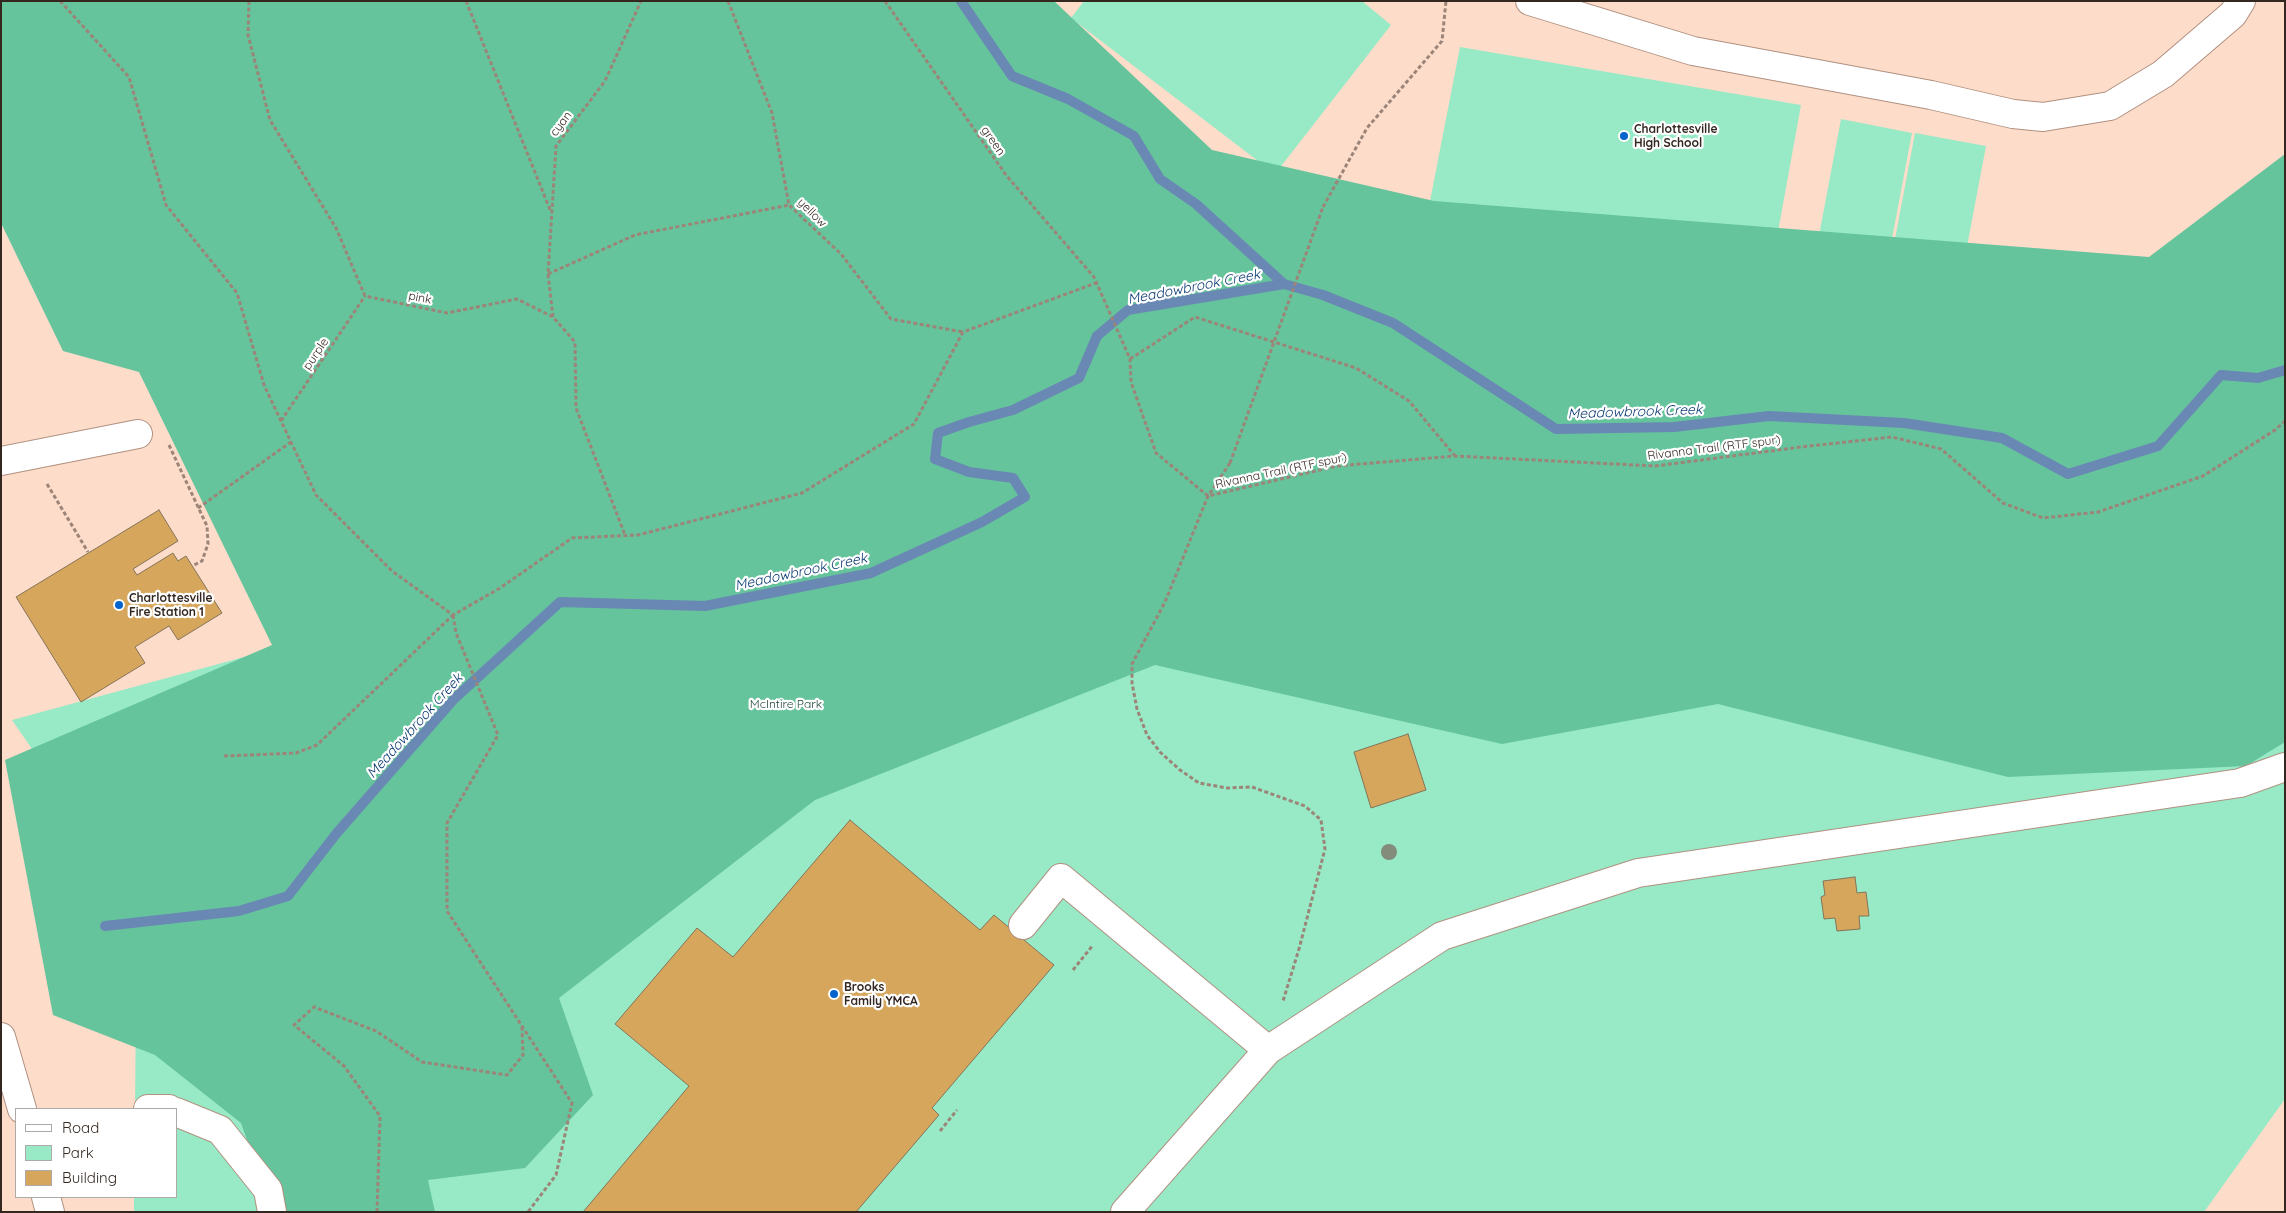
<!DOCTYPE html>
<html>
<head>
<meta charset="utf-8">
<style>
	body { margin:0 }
	#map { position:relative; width:2286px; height:1213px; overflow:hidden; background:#fddcca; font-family:Quicksand,sans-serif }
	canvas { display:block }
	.frame { position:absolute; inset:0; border:2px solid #332720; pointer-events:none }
	.legend { position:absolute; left:15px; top:1108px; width:162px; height:90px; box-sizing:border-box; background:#fff; border:1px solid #ada9a6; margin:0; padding:6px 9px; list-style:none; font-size:15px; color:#332720 }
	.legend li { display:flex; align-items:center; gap:10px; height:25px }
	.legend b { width:25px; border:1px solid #ada9a6 }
</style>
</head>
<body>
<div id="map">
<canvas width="2286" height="1213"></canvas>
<div class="frame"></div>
<ul class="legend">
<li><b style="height:6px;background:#fff"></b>Road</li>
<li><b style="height:14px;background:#97eac5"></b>Park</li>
<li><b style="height:14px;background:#d5a65b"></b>Building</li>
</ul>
</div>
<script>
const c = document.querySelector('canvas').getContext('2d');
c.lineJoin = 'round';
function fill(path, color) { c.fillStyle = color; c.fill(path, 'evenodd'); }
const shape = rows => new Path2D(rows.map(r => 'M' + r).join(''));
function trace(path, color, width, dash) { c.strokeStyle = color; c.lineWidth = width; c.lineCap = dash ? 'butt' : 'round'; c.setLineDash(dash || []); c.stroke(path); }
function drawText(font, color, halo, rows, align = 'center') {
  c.font = font + ' Quicksand,sans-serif'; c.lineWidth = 4.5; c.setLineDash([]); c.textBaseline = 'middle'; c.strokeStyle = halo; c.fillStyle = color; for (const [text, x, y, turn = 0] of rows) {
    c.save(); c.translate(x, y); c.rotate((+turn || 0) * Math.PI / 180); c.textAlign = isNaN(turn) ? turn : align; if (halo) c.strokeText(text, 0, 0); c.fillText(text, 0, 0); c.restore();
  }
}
fill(shape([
	[1,1,1020,254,2285,382,2285,1099,2204,1212,134,1212,134,1197,176,1197,176,1109,135,1109,137,901,12,720,281,647],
	[1084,1,1362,1,1391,25,1275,174,1071,18],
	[1460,47,1801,105,1768,287,1424,232],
	[1841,119,1912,133,1888,260,1817,246],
	[1915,133,1986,146,1962,273,1891,260]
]), '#97eac5');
fill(shape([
	[1,1,1054,1,1212,150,1434,201,2149,257,2285,154,2285,742,2246,766,2008,777,1718,704,1502,744,1155,665,815,800,559,998,593,1095,525,1168,428,1180,435,1212,273,1212,241,1123,155,1055,53,1015,5,760,272,645,139,372,63,351,1,223]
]), '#65c49c');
trace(shape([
	[961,1,1012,76,1068,99,1134,136,1160,179,1196,204,1284,284],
	[105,926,239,911,288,896,336,834,454,699,560,602,705,606,871,573,982,522,1025,497,1013,478,969,472,935,459,938,433,969,422,1013,410,1079,378,1097,336,1128,310,1284,284,1323,295,1393,323,1556,429,1674,427,1769,416,1904,423,2002,438,2068,474,2158,446,2221,375,2258,378,2285,370]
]), '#6a88b4', 10);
const building = shape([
	[159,510,178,541,133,569,137,575,173,553,178,561,186,556,222,613,178,640,169,626,135,647,145,663,81,702,16,597,159,510],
	[1408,734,1426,790,1371,808,1354,752,1408,734],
	[850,820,980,930,994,915,1054,965,932,1108,939,1115,856,1212,583,1212,689,1086,615,1024,697,928,733,957,850,820],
	[1855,877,1857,893,1866,892,1869,916,1859,916,1860,929,1837,931,1835,918,1824,919,1821,897,1825,895,1823,881,1855,877]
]);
fill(building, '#d5a65b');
trace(building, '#85745a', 1);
const minor = shape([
	[1530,1,1693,51,1931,95,2013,114,2043,117,2110,106,2163,74,2233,14,2241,1],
	[1,461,138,434],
	[1023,925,1061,878,1268,1050],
	[148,1109,169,1109],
	[176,1112,220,1130,268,1190,272,1212],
	[1125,1212,1268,1050,1442,936,1638,873,2240,783,2285,767]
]);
const highway = shape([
	[1,1037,22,1109],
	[46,1197,50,1212]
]);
trace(minor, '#b09181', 30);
trace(highway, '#b09181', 30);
trace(shape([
	[60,1,129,77,166,205,237,293,264,385,316,495,392,571,453,615,500,588,572,538,638,535,802,493,914,424,963,332,1096,283],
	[249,1,248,35,270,120,336,228,365,296,447,313,517,299,553,317,575,342,576,408,625,535],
	[466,1,551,212],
	[728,1,772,113,789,205,841,254,891,319,963,332],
	[885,1,1006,175,1094,277,1130,359,1131,382,1156,453,1208,496,1337,466,1455,456,1655,466,1801,447,1892,437,1941,449,2003,503,2043,518,2098,512,2203,476,2275,430,2285,421],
	[1323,207,1367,128,1442,41,1446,1],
	[548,274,635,235,789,205],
	[553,317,548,274,556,146,605,81,641,1],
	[1130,359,1195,317,1356,368,1409,401,1455,456],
	[281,421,365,296],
	[169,445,207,526,208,544,202,561,192,566],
	[1230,463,1208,496,1165,602,1132,664,1132,683,1137,709,1147,735,1160,752,1180,770,1199,783,1227,788,1252,787,1305,806,1321,820,1325,849,1299,949,1283,1001],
	[47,484,88,552],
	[198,508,291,442],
	[453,615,456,633,498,735,447,823,447,911,572,1103,556,1175,528,1212],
	[224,756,296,753,317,745,453,615],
	[1073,970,1093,945],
	[940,1131,957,1110],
	[377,1212,380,1116,344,1066,294,1025,314,1007,376,1031,422,1062,507,1075,523,1055,522,1027]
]), '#9c8578', 3, [4, 2.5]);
trace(minor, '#fff', 28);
trace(highway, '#fff', 28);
trace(shape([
	[1230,463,1323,207]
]), '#9c8578', 3, [4, 2.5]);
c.fillStyle = '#838b7a';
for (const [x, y] of [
	[1389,852]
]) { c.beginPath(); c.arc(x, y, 8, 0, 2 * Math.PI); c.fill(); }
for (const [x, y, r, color] of [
	[1624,136,5,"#0464cd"],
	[119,605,5,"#0464cd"],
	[834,994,5,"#0464cd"]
]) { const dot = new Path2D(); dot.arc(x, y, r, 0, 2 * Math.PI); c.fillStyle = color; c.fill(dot); trace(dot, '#fff', 2); }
drawText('12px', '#332720', '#fff', [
	["cyan",561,124,-53],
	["green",993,141,55],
	["yellow",812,213,45],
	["pink",420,298,11],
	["purple",316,354,-56],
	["Rivanna Trail (RTF spur)",1714,448,-7],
	["Rivanna Trail (RTF spur)",1281,471,-12]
]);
drawText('bold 12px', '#332720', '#fff', [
	["Charlottesville",1634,129],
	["High School",1634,143],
	["Charlottesville",129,598],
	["Fire Station 1",129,612],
	["Brooks",844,987],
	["Family YMCA",844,1001]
], 'left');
drawText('12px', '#204938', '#fff', [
	["McIntire Park",786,704]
]);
drawText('italic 14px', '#0c3b74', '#fff', [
	["Meadowbrook Creek",1194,287,-11],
	["Meadowbrook Creek",1635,412,-2],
	["Meadowbrook Creek",801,572,-12],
	["Meadowbrook Creek",415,726,-48]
]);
</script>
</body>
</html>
